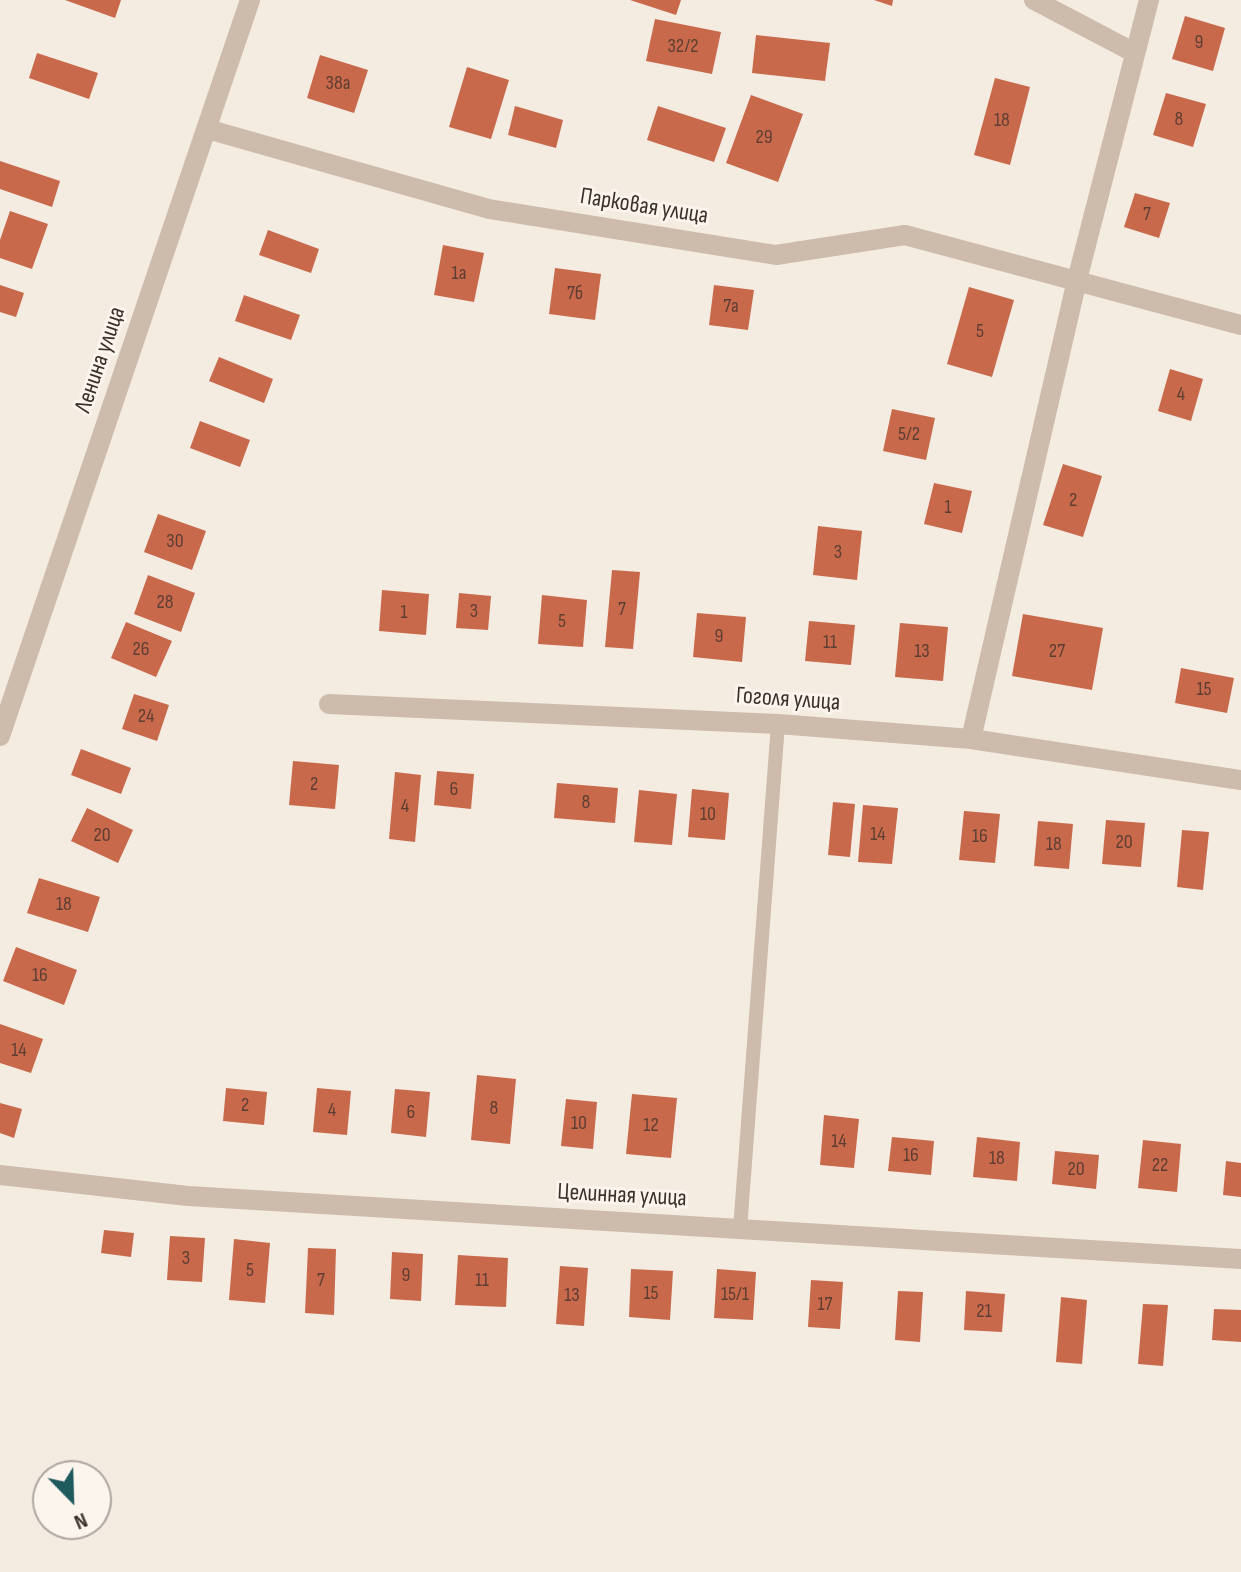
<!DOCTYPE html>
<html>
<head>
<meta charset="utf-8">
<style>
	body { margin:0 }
	#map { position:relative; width:1241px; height:1572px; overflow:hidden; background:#f4ebe1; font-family:"Sofia Sans Condensed",sans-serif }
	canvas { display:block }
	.north { position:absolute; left:32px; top:1460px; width:80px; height:80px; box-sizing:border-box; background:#fbf5ee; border:2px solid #aea6a0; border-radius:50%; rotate:157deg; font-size:22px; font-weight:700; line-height:32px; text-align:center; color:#3b302b }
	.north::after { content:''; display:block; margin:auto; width:28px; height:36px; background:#1f5a5e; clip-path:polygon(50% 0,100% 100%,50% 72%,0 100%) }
</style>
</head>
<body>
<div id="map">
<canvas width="1241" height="1572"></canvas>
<div class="north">N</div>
</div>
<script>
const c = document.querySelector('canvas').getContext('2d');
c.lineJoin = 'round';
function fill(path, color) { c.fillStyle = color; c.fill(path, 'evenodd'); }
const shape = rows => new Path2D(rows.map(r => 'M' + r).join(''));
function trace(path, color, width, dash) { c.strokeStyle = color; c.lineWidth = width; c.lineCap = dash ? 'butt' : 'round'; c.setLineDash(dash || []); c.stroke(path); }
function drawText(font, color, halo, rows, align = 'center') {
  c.font = font + ' "Sofia Sans Condensed",sans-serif'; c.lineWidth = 6; c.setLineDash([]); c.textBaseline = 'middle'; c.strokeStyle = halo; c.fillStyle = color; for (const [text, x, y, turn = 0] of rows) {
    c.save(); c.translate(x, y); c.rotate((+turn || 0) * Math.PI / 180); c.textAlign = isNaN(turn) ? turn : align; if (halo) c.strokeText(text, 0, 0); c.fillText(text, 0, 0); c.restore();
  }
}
fill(shape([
	[65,0,121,0,115,18],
	[630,0,681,0,676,15],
	[874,0,893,0,892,6],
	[1185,16,1225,28,1213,71,1172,59],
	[655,19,721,32,712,74,646,61],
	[756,35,830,43,825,81,752,73],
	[37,53,98,73,89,99,29,78],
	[320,55,368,70,354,113,307,98],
	[467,67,509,80,491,139,449,127],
	[995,78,1030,87,1010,165,974,155],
	[1166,93,1206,104,1193,147,1153,135],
	[751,95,803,114,778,182,726,163],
	[515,106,563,120,556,148,508,135],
	[658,106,726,128,714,162,647,140],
	[0,161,60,181,52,207,0,189],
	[1135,193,1170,203,1159,238,1124,227],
	[10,211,48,224,32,269,0,258,0,240],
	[268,230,319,249,311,273,259,255],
	[443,245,484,253,474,302,434,295],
	[555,268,601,274,595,320,549,314],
	[0,285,24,293,16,317,0,312],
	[714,285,754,290,748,330,709,325],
	[969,287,1014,300,992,377,947,364],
	[244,295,300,315,291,340,235,321],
	[219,357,273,379,264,403,209,381],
	[1170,369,1203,379,1191,421,1158,411],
	[892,409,935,418,926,460,883,451],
	[200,421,250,440,240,467,190,448],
	[1063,464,1102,476,1083,537,1043,525],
	[934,483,972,491,962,533,924,524],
	[158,514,206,531,192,570,144,552],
	[818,526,862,531,857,580,813,575],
	[612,570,640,572,633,649,605,647],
	[148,575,195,593,181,632,134,614],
	[382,590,429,594,426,635,379,631],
	[459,593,491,596,488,630,456,628],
	[542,595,587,600,583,647,538,644],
	[697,613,746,617,742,662,693,657],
	[1023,614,1103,628,1092,690,1012,676],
	[809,621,855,625,851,665,805,661],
	[126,622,172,641,156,677,111,658],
	[900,623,948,627,943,681,895,677],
	[1181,668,1234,678,1227,713,1175,703],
	[134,694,169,705,157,741,122,729],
	[81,749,131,768,121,794,71,775],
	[293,761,339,765,335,809,289,805],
	[437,771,474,774,471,809,434,805],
	[395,772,421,775,415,842,389,839],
	[557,783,618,788,615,823,554,818],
	[692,789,729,793,725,840,688,837],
	[639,790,677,794,672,845,634,842],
	[833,802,855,804,850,857,828,855],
	[863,805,898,808,892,864,858,862],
	[87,808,133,830,118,863,71,841],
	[964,811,1000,814,995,863,959,860],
	[1106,820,1145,823,1141,867,1102,864],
	[1038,821,1073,824,1069,869,1034,866],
	[1182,830,1209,832,1203,890,1177,887],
	[39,878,100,897,88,932,27,913],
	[16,947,77,970,64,1005,3,981],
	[0,1024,43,1039,31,1073,0,1063],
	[477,1075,516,1079,510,1144,471,1140],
	[226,1088,267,1092,264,1125,223,1121],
	[317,1088,351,1091,347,1135,313,1132],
	[395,1089,430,1092,426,1137,391,1133],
	[632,1094,677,1098,671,1158,626,1154],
	[566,1099,597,1102,593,1149,561,1146],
	[0,1103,22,1109,14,1138,0,1133],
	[824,1115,859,1119,854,1168,820,1165],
	[892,1137,934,1141,931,1175,888,1171],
	[977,1137,1020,1142,1017,1181,973,1177],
	[1143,1140,1181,1144,1177,1192,1138,1188],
	[1055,1151,1099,1155,1096,1189,1052,1184],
	[1226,1161,1241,1163,1241,1197,1223,1195],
	[104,1230,134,1233,131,1257,101,1253],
	[170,1236,205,1238,202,1282,167,1280],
	[234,1239,270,1243,265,1303,229,1300],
	[308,1248,336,1249,334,1315,305,1313],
	[392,1252,423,1254,421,1301,390,1299],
	[458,1255,508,1258,506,1307,455,1305],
	[560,1266,588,1268,584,1326,556,1324],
	[631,1269,673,1271,670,1320,629,1317],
	[717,1269,756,1272,753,1320,714,1318],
	[811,1280,843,1282,840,1329,808,1327],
	[898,1291,923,1292,920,1342,895,1340],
	[966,1291,1005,1294,1002,1332,964,1330],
	[1061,1297,1087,1300,1082,1364,1056,1362],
	[1143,1304,1168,1305,1163,1366,1138,1364],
	[1214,1309,1241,1310,1241,1342,1212,1340]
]), '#c8694b');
trace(shape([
	[740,1229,778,724]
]), '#cdbbac', 14);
trace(shape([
	[1034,0,1135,53],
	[207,129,489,209,776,255,905,235,1241,325],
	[329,704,778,724,971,739,1241,780],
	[971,739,1077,280,1149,0]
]), '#cdbbac', 20);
trace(shape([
	[0,736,250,0],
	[0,1175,188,1196,1241,1259]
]), '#cdbbac', 20);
drawText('20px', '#5e3e33', null, [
	["9",1199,43],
	["32/2",683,47],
	["38а",338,84],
	["8",1179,120],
	["18",1002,121],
	["29",764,138],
	["7",1147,215],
	["1а",459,274],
	["7б",575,294],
	["7а",731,307],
	["5",980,332],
	["4",1181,395],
	["5/2",909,435],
	["2",1073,501],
	["1",948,508],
	["30",175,542],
	["3",838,553],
	["28",165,603],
	["7",622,610],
	["3",474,612],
	["1",404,613],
	["5",562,622],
	["9",719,637],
	["11",830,643],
	["26",141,650],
	["13",922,652],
	["27",1057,652],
	["15",1204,690],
	["24",146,717],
	["2",314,785],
	["6",454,790],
	["8",586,803],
	["4",405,807],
	["10",708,815],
	["14",878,835],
	["20",102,836],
	["16",980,837],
	["20",1124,843],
	["18",1054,845],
	["18",64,905],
	["16",40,976],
	["14",19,1051],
	["2",245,1106],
	["8",494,1109],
	["4",332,1111],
	["6",411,1113],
	["10",579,1124],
	["12",651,1126],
	["14",839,1142],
	["16",911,1156],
	["18",997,1159],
	["22",1160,1166],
	["20",1076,1170],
	["3",186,1259],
	["5",250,1271],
	["9",406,1276],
	["7",321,1281],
	["11",482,1281],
	["15",651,1294],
	["15/1",735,1295],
	["13",572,1296],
	["17",825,1305],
	["21",984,1312]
]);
drawText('24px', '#3b302b', '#fbf5ee', [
	["Парковая улица",644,207,9],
	["Ленина улица",101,360,-71],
	["Гоголя улица",788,700,4],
	["Целинная улица",622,1196,3]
]);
</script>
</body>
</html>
